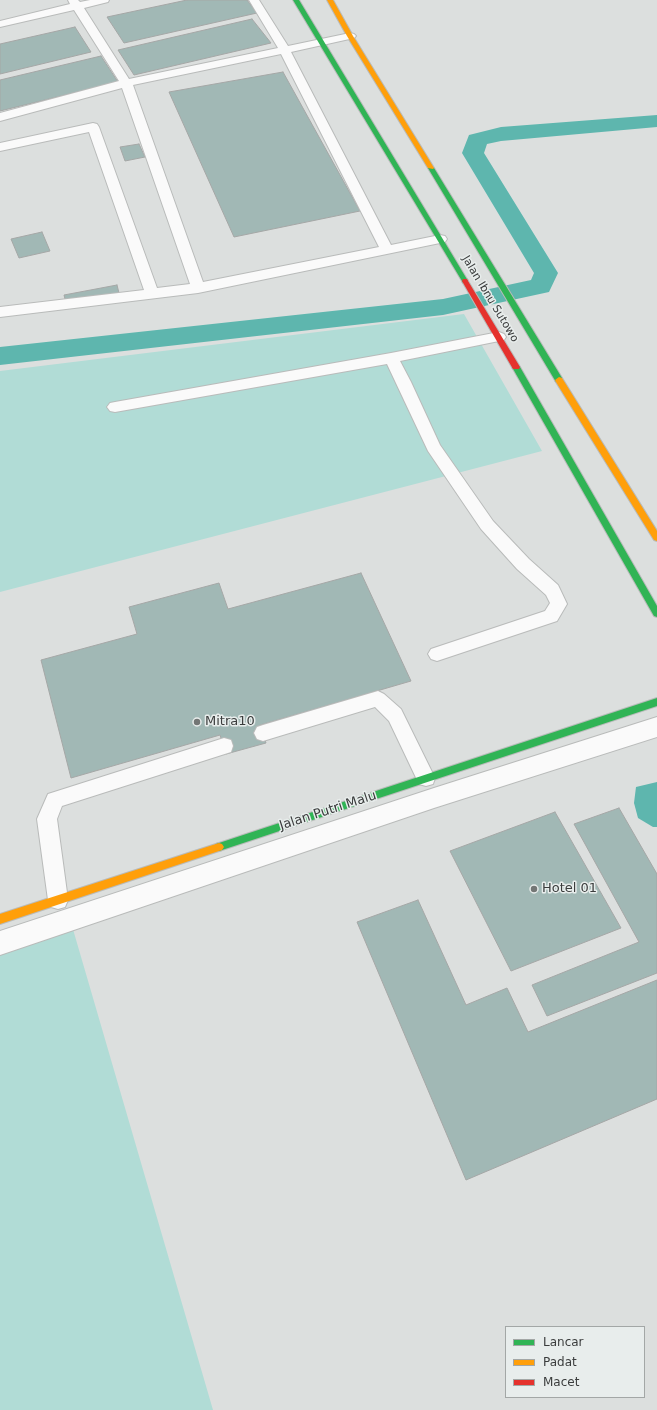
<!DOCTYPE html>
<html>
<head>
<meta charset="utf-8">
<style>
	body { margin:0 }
	#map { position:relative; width:657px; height:1410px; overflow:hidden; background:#dcdfde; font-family:"DejaVu Sans",sans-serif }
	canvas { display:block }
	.legend { position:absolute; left:505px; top:1326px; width:140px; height:72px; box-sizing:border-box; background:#e8edec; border:1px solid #a3a7a6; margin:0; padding:5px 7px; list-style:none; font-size:12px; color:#3b3d3d }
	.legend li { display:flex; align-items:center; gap:8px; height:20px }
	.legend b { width:20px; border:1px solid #a3a7a6 }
</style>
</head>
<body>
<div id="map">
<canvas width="657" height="1410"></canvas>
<ul class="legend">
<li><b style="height:5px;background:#30b455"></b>Lancar</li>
<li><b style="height:5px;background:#ff9f0a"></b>Padat</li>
<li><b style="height:5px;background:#e5322d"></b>Macet</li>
</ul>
</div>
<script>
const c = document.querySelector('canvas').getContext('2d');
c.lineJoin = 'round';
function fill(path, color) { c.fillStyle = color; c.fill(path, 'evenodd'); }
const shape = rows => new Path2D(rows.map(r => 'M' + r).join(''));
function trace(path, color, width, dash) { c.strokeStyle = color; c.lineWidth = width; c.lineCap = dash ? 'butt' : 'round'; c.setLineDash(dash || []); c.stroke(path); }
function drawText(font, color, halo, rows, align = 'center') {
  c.font = font + ' "DejaVu Sans",sans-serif'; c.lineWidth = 3; c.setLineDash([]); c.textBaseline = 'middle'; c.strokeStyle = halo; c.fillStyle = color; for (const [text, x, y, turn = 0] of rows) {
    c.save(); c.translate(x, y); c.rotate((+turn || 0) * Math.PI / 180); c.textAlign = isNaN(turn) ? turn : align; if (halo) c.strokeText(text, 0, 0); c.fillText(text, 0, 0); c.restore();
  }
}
fill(shape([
	[464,314,542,451,0,592,0,371],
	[70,919,213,1410,0,1410,0,942]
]), '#b1dcd6');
fill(shape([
	[657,782,657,827,653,827,638,818,634,803,636,787]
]), '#5eb6ae');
fill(shape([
	[657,115,657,127,501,141,487,144,484,153,558,273,549,292,443,315,0,365,0,347,443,299,531,280,534,273,462,153,469,135,501,127,657,115]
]), '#5eb6ae');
const building = shape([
	[187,0,247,0,257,13,124,43,107,17,187,0],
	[252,19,271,43,134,75,118,50,252,19],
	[75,27,91,52,0,74,0,44,75,27],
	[101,56,118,82,0,111,0,80,101,56],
	[283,72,360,211,234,237,169,92,283,72],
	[139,144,145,157,125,161,120,147,139,144],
	[42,232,50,251,19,258,11,239,42,232],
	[117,285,120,297,67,307,64,295,117,285],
	[361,573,411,681,260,725,266,743,226,754,220,735,71,778,41,660,137,634,129,607,219,583,228,609,361,573],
	[619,808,657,874,657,973,547,1016,532,985,639,942,574,824,619,808],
	[555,812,621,928,511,971,450,851,555,812],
	[418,900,466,1005,507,988,528,1032,657,980,657,1099,466,1180,357,922,418,900]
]);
fill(building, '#a1b8b5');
trace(building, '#a5a7a6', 1);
const lane = shape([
	[68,0,78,0,80,2,90,0,109,0,108,2,84,8,129,79,278,48,249,0,259,0,288,46,350,33,354,34,356,36,354,38,291,52,391,245,440,235,445,236,447,239,445,242,440,243,198,293,0,317,0,307,144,290,89,132,0,151,0,143,93,123,97,124,99,127,157,288,190,284,122,88,0,121,0,113,119,81,74,10,0,27,0,21,70,4,68,0],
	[281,54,379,247,203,282,133,85,281,54],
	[499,332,504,334,506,337,504,340,400,361,411,382,440,445,493,521,529,559,558,585,567,604,557,621,437,661,431,659,428,654,431,649,545,611,550,603,546,595,517,569,481,529,428,451,387,364,115,412,110,411,107,407,110,403,115,402,391,353,499,332],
	[378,691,384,694,401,709,435,778,433,784,426,786,419,784,389,721,375,707,263,741,257,739,254,733,257,727,263,725,378,691],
	[224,738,231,740,233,746,231,752,62,806,57,819,68,900,65,907,58,909,51,907,48,900,37,819,48,794,224,738]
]);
const street = shape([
	[657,717,657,737,434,808,0,955,0,931,434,788,657,717]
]);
const fast = shape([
	[293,0,299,0,468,281,467,283,463,283,462,281,293,0],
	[429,167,434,168,562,378,562,382,556,382,428,168,429,167],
	[516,364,520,367,657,606,657,617,654,616,512,367,516,364],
	[657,698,657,706,219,851,216,850,214,847,216,844,219,843,657,698]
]);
const slow = shape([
	[327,0,333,0,353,36,434,168,433,169,428,168,347,36,327,0],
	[559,377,562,378,657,531,657,541,654,540,556,382,555,380,559,377],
	[219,843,222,844,224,847,222,850,0,924,0,914,219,843]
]);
const jam = shape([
	[463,279,467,279,468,281,520,367,519,369,513,369,462,281,463,279]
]);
trace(lane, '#b9bbba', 2);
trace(street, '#b9bbba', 2);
trace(fast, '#b9bbba', 2);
trace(slow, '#b9bbba', 2);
trace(jam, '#b9bbba', 2);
fill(lane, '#fafafa');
fill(street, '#fafafa');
fill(fast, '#30b455');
fill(slow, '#ff9f0a');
fill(jam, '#e5322d');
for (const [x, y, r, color] of [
	[197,722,4,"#737675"],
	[534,889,4,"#737675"]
]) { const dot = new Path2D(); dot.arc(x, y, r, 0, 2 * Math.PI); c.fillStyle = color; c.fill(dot); trace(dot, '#e8edec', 1.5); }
drawText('11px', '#3b3d3d', '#e8edec', [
	["Jalan Ibnu Sutowo",490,299,59]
]);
drawText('13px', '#3b3d3d', '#e8edec', [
	["Mitra10",205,722],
	["Hotel 01",542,889]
], 'left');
drawText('13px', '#3b3d3d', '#e8edec', [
	["Jalan Putri Malu",328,811,-18]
]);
</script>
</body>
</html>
